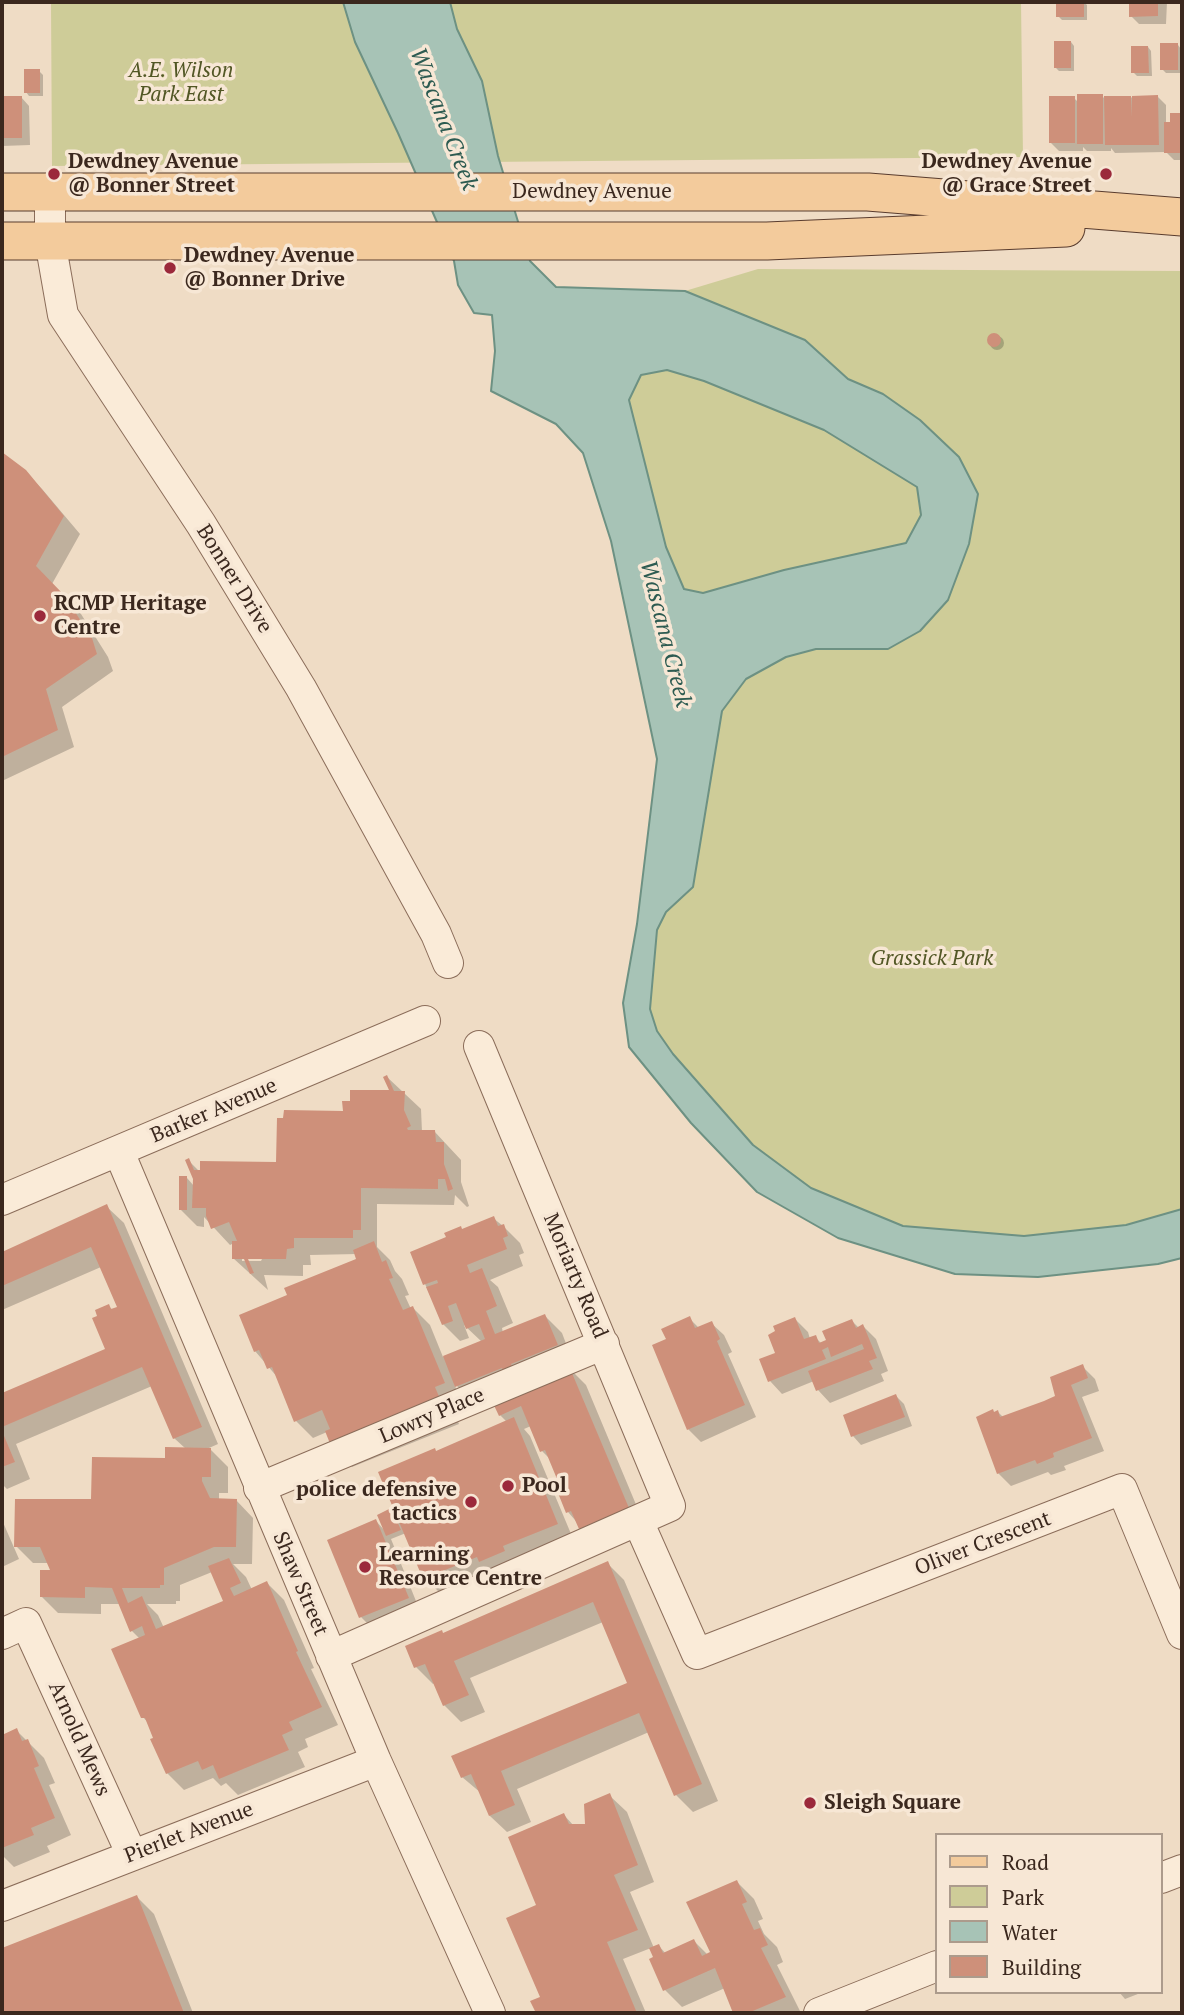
<!DOCTYPE html>
<html>
<head>
<meta charset="utf-8">
<style>
	body { margin:0 }
	#map { position:relative; width:1184px; height:2015px; overflow:hidden; background:#efdcc5; font-family:"PT Serif",serif }
	canvas { display:block }
	.frame { position:absolute; inset:0; border:4px solid #3b281e; pointer-events:none }
	.legend { position:absolute; left:935px; top:1833px; width:228px; height:161px; box-sizing:border-box; background:#f7e7d5; border:2px solid #ac9b8c; margin:0; padding:9px 12px; list-style:none; font-size:21px; color:#3b281e }
	.legend li { display:flex; align-items:center; gap:14px; height:35px }
	.legend b { width:35px; border:2px solid #ac9b8c }
</style>
</head>
<body>
<div id="map">
<canvas width="1184" height="2015"></canvas>
<div class="frame"></div>
<ul class="legend">
<li><b style="height:9px;background:#f3cb9c"></b>Road</li>
<li><b style="height:19px;background:#cecc98"></b>Park</li>
<li><b style="height:19px;background:#a7c3b6"></b>Water</li>
<li><b style="height:19px;background:#ce907a"></b>Building</li>
</ul>
</div>
<script>
const c = document.querySelector('canvas').getContext('2d');
c.lineJoin = 'round';
function fill(path, color) { c.fillStyle = color; c.fill(path, 'evenodd'); }
const shape = rows => new Path2D(rows.map(r => 'M' + r).join(''));
function trace(path, color, width, dash) { c.strokeStyle = color; c.lineWidth = width; c.lineCap = dash ? 'butt' : 'round'; c.setLineDash(dash || []); c.stroke(path); }
function drawText(font, color, halo, rows, align = 'center') {
  c.font = font + ' "PT Serif",serif'; c.lineWidth = 7; c.setLineDash([]); c.textBaseline = 'middle'; c.strokeStyle = halo; c.fillStyle = color; for (const [text, x, y, turn = 0] of rows) {
    c.save(); c.translate(x, y); c.rotate((+turn || 0) * Math.PI / 180); c.textAlign = isNaN(turn) ? turn : align; if (halo) c.strokeText(text, 0, 0); c.fillText(text, 0, 0); c.restore();
  }
}
fill(shape([
	[51,2,1021,2,1023,157,52,166],
	[758,269,1182,271,1182,1209,1126,1225,1024,1236,903,1226,811,1188,753,1145,673,1054,657,1031,650,1009,657,929,666,912,693,887,722,711,746,679,786,657,816,649,888,649,969,544,883,394,848,379,805,340,685,291],
	[667,369,704,381,824,430,917,487,921,515,906,543,784,570,703,593,684,589,666,547,629,400,640,375]
]), '#cecc98');
const water = shape([
	[343,2,450,2,457,29,482,81,498,156,530,261,556,287,685,291,805,340,848,379,883,394,920,420,959,457,978,494,969,544,948,600,920,631,888,649,816,649,786,657,746,679,722,711,693,887,666,912,657,930,650,1009,657,1031,673,1054,753,1145,811,1188,903,1226,1024,1236,1126,1225,1182,1209,1182,1258,1158,1264,1038,1277,955,1274,838,1238,757,1192,691,1123,629,1047,623,1003,637,924,657,759,611,541,583,453,556,424,491,391,495,351,492,315,474,313,458,285,454,261,398,133,355,42,343,2],
	[667,370,704,381,824,430,917,487,921,515,906,543,784,570,703,593,684,589,666,547,629,400,641,375,667,370]
]);
fill(water, '#a7c3b6');
trace(water, '#6d9183', 2);
fill(shape([
	[1058,2,1084,2,1087,5,1087,20,1062,20,1058,16],
	[1131,2,1167,2,1166,24,1139,24,1131,16],
	[1071,42,1074,46,1074,71,1059,71,1056,68],
	[1178,45,1181,49,1181,73,1166,73,1162,69],
	[1148,47,1151,51,1152,76,1137,76,1133,72],
	[39,71,43,75,43,96,29,96,26,92],
	[1102,96,1104,98,1158,97,1166,105,1166,123,1172,123,1179,114,1182,117,1182,160,1174,160,1166,152,1115,153,1111,148,1111,151,1087,151,1083,147,1083,151,1059,151,1051,143,1074,98,1079,103],
	[21,97,29,106,30,145,2,146,2,98],
	'990 343a7 7 0 1 1 14 0a7 7 0 1 1-14 0Z',
	[2,454,24,471,42,489,80,534,52,584,81,614,108,657,113,671,62,707,74,747,2,781],
	[387,1077,421,1109,422,1132,434,1131,461,1160,461,1182,469,1206,467,1207,455,1195,454,1205,377,1204,377,1247,390,1260,395,1271,402,1279,409,1295,405,1296,411,1309,413,1308,430,1325,443,1357,482,1342,464,1325,469,1338,460,1341,443,1324,425,1284,463,1230,493,1218,503,1226,520,1243,524,1253,519,1255,523,1266,490,1280,498,1287,513,1323,502,1328,503,1333,545,1316,562,1333,573,1362,569,1368,586,1385,645,1526,597,1545,568,1512,565,1492,551,1460,542,1451,531,1426,524,1429,530,1436,574,1541,442,1595,425,1578,406,1533,391,1539,420,1611,374,1630,361,1617,376,1521,385,1531,391,1511,400,1520,437,1453,507,1422,500,1415,494,1400,474,1403,454,1383,460,1400,451,1404,459,1424,352,1467,335,1450,327,1432,313,1438,296,1421,278,1378,255,1351,289,1296,359,1260,357,1254,310,1255,311,1265,303,1265,303,1276,264,1275,268,1290,233,1258,234,1243,230,1245,204,1217,204,1227,197,1226,180,1209,187,1178,194,1186,195,1179,188,1160,201,1173,277,1163,345,1113,392,1092],
	[242,1257,262,1259,261,1261,242,1261],
	[107,1207,124,1223,218,1444,209,1448,228,1467,228,1493,219,1493,219,1500,236,1500,253,1518,252,1564,233,1564,246,1577,252,1590,267,1583,284,1600,314,1668,311,1669,338,1725,305,1739,308,1747,298,1752,305,1767,238,1795,226,1783,221,1786,213,1778,184,1790,167,1773,149,1724,143,1717,140,1639,132,1631,121,1604,101,1604,101,1614,58,1613,41,1596,52,1572,50,1563,33,1563,16,1546,186,1449,174,1438,152,1386,16,1444,30,1479,7,1489,2,1484,2,1395,108,1350,108,1306,113,1310,119,1308,101,1267,2,1310,2,1254],
	[212,1572,225,1602,164,1628,158,1615,147,1604,176,1604,176,1601,180,1601,180,1585],
	[690,1319,699,1328,711,1323,724,1335,732,1352,728,1354,756,1417,701,1442,688,1429,668,1340],
	[795,1319,808,1332,810,1339,815,1337,822,1344,852,1321,859,1328,863,1326,876,1339,888,1371,881,1374,884,1381,830,1403,818,1390,814,1381,782,1394,770,1381,777,1353],
	[1082,1366,1095,1379,1099,1391,1082,1397,1104,1451,1064,1466,1066,1470,1051,1475,1048,1472,1011,1486,998,1473,994,1413,998,1412,1003,1417,1057,1397],
	[896,1396,904,1404,912,1426,861,1445,853,1436,845,1416],
	[2,1520,19,1559,2,1567],
	[607,1563,624,1580,718,1801,693,1812,676,1795,649,1732,517,1789,531,1822,507,1832,490,1816,481,1793,462,1777,630,1684,603,1622,470,1678,485,1712,461,1722,444,1705,435,1683,433,1684,416,1667,443,1634],
	[16,1730,44,1758,55,1783,49,1785,71,1835,47,1846,50,1852,14,1867,2,1855,2,1736],
	[610,1796,627,1812,654,1882,630,1892,654,1948,659,1946,666,1954,694,1941,708,1955,713,1953,737,1882,754,1899,763,1919,758,1921,764,1934,777,1947,783,1962,777,1965,801,2013,735,2013,725,1988,682,2007,665,1990,651,1960,655,1958,651,1948,623,1959,646,2013,538,2013,533,2002,542,1998,539,1906,564,1815,574,1826,586,1825],
	[137,1897,154,1914,193,2013,2,2013,2,1950],
	[1119,1992,1143,1992,1125,1999]
]), '#0003');
fill(shape([
	[1056,2,1084,2,1084,17,1056,17],
	[1129,2,1158,2,1158,16,1129,17],
	[1054,41,1071,41,1071,68,1054,68],
	[1160,43,1178,43,1178,70,1160,70],
	[1131,46,1148,46,1149,73,1131,73],
	[24,69,40,69,40,93,24,93],
	[1077,94,1103,94,1103,144,1077,144],
	[1158,95,1159,145,1105,145,1104,96,1131,96,1132,117,1132,96],
	[2,96,22,96,22,138,2,138],
	[1049,96,1075,96,1075,143,1049,143],
	[1170,113,1180,113,1180,122,1182,122,1182,153,1164,153,1164,122,1170,122],
	'987 340a7 7 0 1 1 14 0a7 7 0 1 1-14 0Z',
	[2,452,26,470,64,516,36,566,64,595,92,638,97,654,46,689,58,730,2,757],
	[387,1075,394,1091,405,1091,404,1110,411,1126,407,1128,408,1130,435,1130,436,1142,444,1142,444,1164,453,1189,448,1191,445,1179,438,1179,438,1189,361,1188,361,1230,353,1230,353,1238,294,1238,294,1248,287,1249,286,1259,248,1259,254,1273,250,1274,244,1259,232,1259,232,1241,237,1241,229,1222,211,1229,206,1216,206,1208,192,1208,193,1179,185,1160,189,1158,194,1170,200,1170,200,1161,276,1162,277,1118,283,1118,284,1110,343,1111,342,1101,350,1101,350,1090,389,1090,383,1077],
	[179,1176,187,1176,187,1210,179,1210],
	[107,1204,202,1427,173,1439,142,1367,2,1427,2,1393,105,1349,92,1318,97,1316,95,1310,109,1304,111,1309,117,1307,91,1247,2,1286,2,1252],
	[494,1216,498,1226,504,1224,508,1236,503,1238,507,1249,467,1265,470,1273,482,1268,497,1306,486,1311,495,1334,545,1314,558,1345,511,1364,514,1370,504,1374,502,1368,455,1387,443,1356,485,1339,479,1324,466,1329,456,1303,448,1306,453,1321,442,1325,426,1287,438,1283,437,1280,423,1285,410,1252,446,1237,444,1233,461,1226,462,1229],
	[374,1241,382,1262,386,1260,393,1278,389,1279,403,1310,413,1306,445,1383,435,1387,443,1406,333,1451,325,1431,330,1429,322,1410,294,1422,272,1367,267,1369,259,1350,254,1352,239,1315,287,1295,284,1288,356,1259,353,1250],
	[690,1316,695,1328,712,1321,720,1339,717,1341,745,1405,687,1430,652,1345,666,1339,661,1329],
	[795,1317,804,1339,816,1335,819,1343,826,1340,822,1331,852,1319,856,1328,863,1324,877,1358,869,1361,873,1369,816,1391,808,1371,864,1349,862,1344,831,1357,828,1347,822,1350,826,1359,768,1382,759,1359,775,1353,768,1335,775,1331,773,1326],
	[1083,1364,1088,1378,1071,1385,1092,1438,1053,1453,1054,1457,1037,1464,1035,1460,997,1474,976,1417,993,1409,994,1412,998,1410,1000,1417,1044,1401,1055,1396,1050,1377],
	[569,1366,629,1508,579,1529,571,1511,566,1513,558,1493,562,1491,545,1450,540,1452,521,1406,499,1416,491,1399],
	[896,1394,905,1417,851,1437,843,1415],
	[514,1417,558,1524,503,1546,505,1551,486,1559,479,1562,477,1557,423,1579,378,1472,435,1448,436,1451],
	[2,1431,15,1462,2,1467],
	[165,1447,211,1448,211,1477,202,1477,202,1481,210,1498,237,1499,236,1547,214,1547,164,1568,164,1585,160,1585,160,1588,122,1588,128,1603,142,1596,156,1629,223,1601,208,1566,229,1558,241,1583,230,1588,234,1596,267,1581,298,1651,296,1652,322,1707,289,1722,293,1730,282,1735,289,1750,219,1779,213,1765,202,1770,198,1761,166,1774,150,1739,153,1738,145,1718,141,1718,111,1649,145,1635,142,1626,130,1632,112,1588,85,1587,85,1598,40,1597,40,1570,50,1570,40,1547,14,1547,15,1499,91,1499,92,1457,165,1458],
	[391,1508,401,1530,386,1536,377,1515],
	[376,1519,409,1598,359,1618,327,1540],
	[608,1561,702,1784,674,1796,639,1713,501,1771,515,1805,489,1816,471,1774,461,1778,451,1756,627,1683,593,1602,454,1661,469,1695,443,1706,425,1664,414,1668,405,1646,442,1630,443,1633],
	[17,1728,22,1741,28,1739,39,1766,34,1768,55,1818,31,1828,34,1835,2,1848,2,1735],
	[610,1793,638,1865,614,1875,638,1930,607,1942,637,2013,536,2013,530,2001,540,1997,506,1918,536,1905,508,1837,564,1813,569,1824,585,1824,584,1804],
	[737,1880,747,1902,742,1904,754,1930,760,1928,768,1945,761,1948,786,1997,748,2013,733,2013,715,1968,663,1991,649,1959,653,1957,649,1948,659,1944,663,1953,694,1939,702,1956,710,1952,686,1902],
	[137,1895,184,2013,2,2013,2,1948]
]), '#ce907a');
const minor = shape([
	[50,192,50,241,63,315,201,524,301,688,436,934,448,963],
	[119,1152,376,1761,490,2013],
	[2,1200,425,1021],
	[259,1488,604,1344],
	[638,1521,697,1654,1122,1489,1182,1634],
	[2,1634,26,1623,132,1855],
	[331,1656,670,1506,479,1046],
	[1161,1878,1182,1870],
	[2,1906,376,1761],
	[819,2013,937,1966]
]);
const major = shape([
	[2,192,868,192,1182,217],
	[2,241,767,241,1066,228]
]);
trace(minor, '#8b6d5a', 32);
trace(major, '#593c2e', 39);
trace(minor, '#faebd8', 30);
trace(major, '#f3cb9c', 37);
for (const [x, y, r, color] of [
	[54,174,7,"#9b293b"],
	[1106,174,7,"#9b293b"],
	[170,268,7,"#9b293b"],
	[40,616,7,"#9b293b"],
	[508,1486,7,"#9b293b"],
	[471,1502,7,"#9b293b"],
	[365,1567,7,"#9b293b"],
	[810,1803,7,"#9b293b"]
]) { const dot = new Path2D(); dot.arc(x, y, r, 0, 2 * Math.PI); c.fillStyle = color; c.fill(dot); trace(dot, '#f7e7d5', 2.5); }
drawText('italic 21px', '#525725', '#f7e7d5', [
	["A.E. Wilson",181,71],
	["Park East",181,95],
	["Grassick Park",932,959]
]);
drawText('bold 21px', '#3b281e', '#f7e7d5', [
	["Dewdney Avenue",68,162],
	["@ Bonner Street",68,186],
	["Dewdney Avenue",1092,162,"right"],
	["@ Grace Street",1092,186,"right"],
	["Dewdney Avenue",184,256],
	["@ Bonner Drive",184,280],
	["RCMP Heritage",54,604],
	["Centre",54,628],
	["Pool",522,1486],
	["police defensive",457,1490,"right"],
	["tactics",457,1514,"right"],
	["Learning",379,1555],
	["Resource Centre",379,1579],
	["Sleigh Square",824,1803]
], 'left');
drawText('21px', '#3b281e', '#f7e7d5', [
	["Dewdney Avenue",592,192],
	["Bonner Drive",234,579,58],
	["Barker Avenue",214,1111,-23],
	["Moriarty Road",575,1276,67],
	["Lowry Place",432,1416,-23],
	["Oliver Crescent",983,1544,-21],
	["Shaw Street",300,1584,67],
	["Arnold Mews",79,1739,66],
	["Pierlet Avenue",189,1833,-21]
]);
drawText('italic 23px', '#2d5b51', '#f7e7d5', [
	["Wascana Creek",443,119,69],
	["Wascana Creek",665,634,76]
]);
</script>
</body>
</html>
